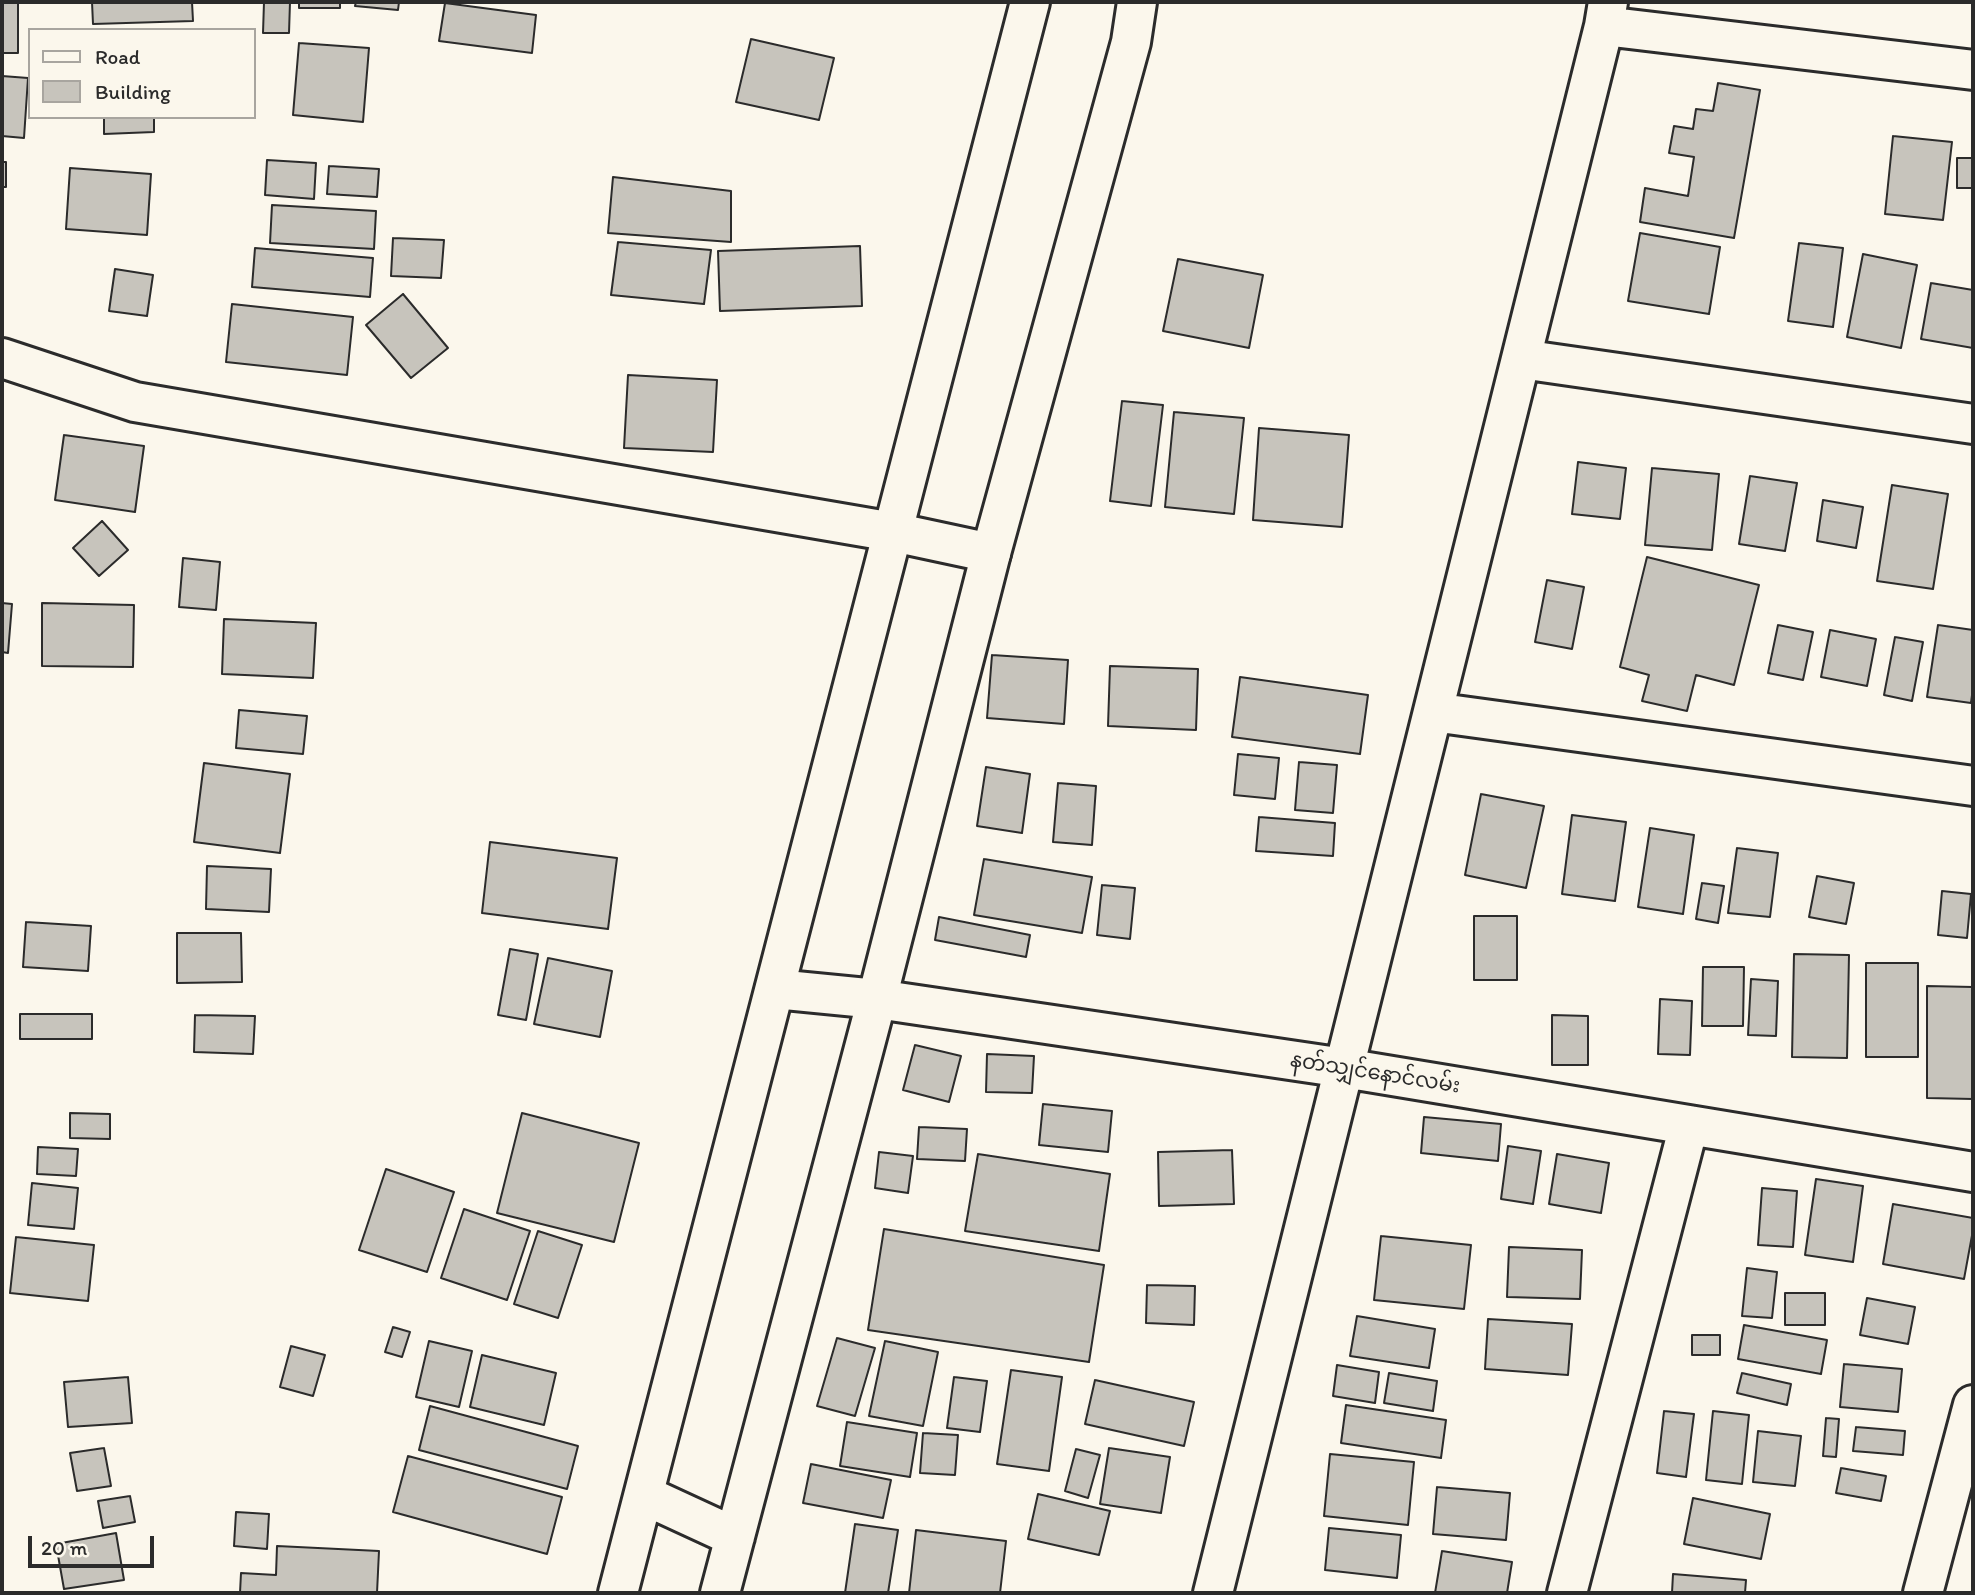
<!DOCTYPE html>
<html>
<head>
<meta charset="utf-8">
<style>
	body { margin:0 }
	#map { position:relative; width:1975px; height:1595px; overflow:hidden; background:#fbf7ec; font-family:Itim,sans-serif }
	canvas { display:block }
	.frame { position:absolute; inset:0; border:4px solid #2b2b2b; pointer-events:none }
	.legend { position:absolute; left:28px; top:28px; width:228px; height:91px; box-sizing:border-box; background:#fbf7ec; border:2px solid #a8a59f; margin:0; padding:9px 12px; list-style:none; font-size:21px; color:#2b2b2b }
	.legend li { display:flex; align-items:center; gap:14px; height:35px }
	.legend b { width:35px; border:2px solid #a8a59f }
	.scale { position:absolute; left:28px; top:1536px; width:126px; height:32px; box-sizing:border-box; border:4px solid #2b2b2b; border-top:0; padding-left:9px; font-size:21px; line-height:24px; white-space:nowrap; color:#2b2b2b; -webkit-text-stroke:5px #fbf7ec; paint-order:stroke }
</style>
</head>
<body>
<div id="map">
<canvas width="1975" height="1595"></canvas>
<div class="frame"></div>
<ul class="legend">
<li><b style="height:9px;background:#fbf7ec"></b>Road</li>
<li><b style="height:19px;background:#c7c4bc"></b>Building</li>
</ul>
<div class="scale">20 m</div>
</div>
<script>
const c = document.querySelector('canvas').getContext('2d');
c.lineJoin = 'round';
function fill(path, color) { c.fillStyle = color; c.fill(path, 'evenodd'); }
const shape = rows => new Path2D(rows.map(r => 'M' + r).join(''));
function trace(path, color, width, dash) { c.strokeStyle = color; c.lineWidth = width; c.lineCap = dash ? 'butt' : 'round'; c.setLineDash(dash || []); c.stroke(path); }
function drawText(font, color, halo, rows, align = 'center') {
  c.font = font + ' Itim,"Noto Sans Myanmar",sans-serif'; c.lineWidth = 5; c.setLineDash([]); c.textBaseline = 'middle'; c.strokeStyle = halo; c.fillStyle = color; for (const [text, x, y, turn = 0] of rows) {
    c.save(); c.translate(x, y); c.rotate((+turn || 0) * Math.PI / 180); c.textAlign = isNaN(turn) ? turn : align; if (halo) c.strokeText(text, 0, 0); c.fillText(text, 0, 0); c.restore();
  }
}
const building = shape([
	[2,2,18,2,18,53,2,53,2,2],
	[92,2,192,2,193,21,93,24,92,2],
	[264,2,290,2,289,33,263,33,264,2],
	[299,2,340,2,340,8,299,8,299,2],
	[356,2,399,2,398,10,355,6,356,2],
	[445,3,536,15,532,53,439,41,445,3],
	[751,39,834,58,819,120,736,102,751,39],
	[299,43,369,48,363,122,293,115,299,43],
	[2,76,28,78,24,138,2,136,2,76],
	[1718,83,1760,90,1734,238,1640,222,1645,188,1688,196,1694,157,1669,153,1674,126,1693,129,1696,109,1713,111,1718,83],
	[104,117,154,117,154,132,104,134,104,117],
	[1893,136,1952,142,1943,220,1885,214,1893,136],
	[1957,158,1973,158,1973,188,1957,188,1957,158],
	[267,160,316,163,314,199,265,195,267,160],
	[2,162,6,162,6,187,2,187,2,162],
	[329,166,379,169,377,197,327,194,329,166],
	[70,168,151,174,147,235,66,229,70,168],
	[613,177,731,191,731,242,608,233,613,177],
	[272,205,376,211,374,249,270,243,272,205],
	[1640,233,1720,247,1709,314,1628,301,1640,233],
	[393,238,444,240,441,278,391,276,393,238],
	[618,242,711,250,704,304,611,295,618,242],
	[1799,243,1843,248,1833,327,1788,321,1799,243],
	[860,246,862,306,720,311,718,251,860,246],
	[255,248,373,258,370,297,252,287,255,248],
	[1863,254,1917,265,1901,348,1847,337,1863,254],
	[1178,259,1263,275,1249,348,1163,331,1178,259],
	[115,269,153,275,147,316,109,311,115,269],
	[1931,283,1973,290,1973,348,1921,339,1931,283],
	[403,294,448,348,411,378,366,325,403,294],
	[232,304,353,317,347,375,226,362,232,304],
	[628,375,717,380,713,452,624,448,628,375],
	[1122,401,1163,405,1151,506,1110,501,1122,401],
	[1174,412,1244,418,1234,514,1165,507,1174,412],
	[1259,428,1349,435,1342,527,1253,520,1259,428],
	[64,435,144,446,135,512,55,500,64,435],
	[1578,462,1626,468,1620,519,1572,514,1578,462],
	[1652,468,1719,474,1712,550,1645,545,1652,468],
	[1750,476,1797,483,1785,551,1739,544,1750,476],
	[1892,485,1948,494,1933,589,1877,581,1892,485],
	[1823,500,1863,507,1856,548,1817,541,1823,500],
	[102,521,128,550,99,576,73,548,102,521],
	[1647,557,1759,585,1734,685,1696,675,1687,711,1642,701,1649,675,1620,667,1647,557],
	[183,558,220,562,216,610,179,607,183,558],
	[1547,580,1584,587,1572,649,1535,642,1547,580],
	[2,603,12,604,8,653,2,652,2,603],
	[42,603,134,605,133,667,42,666,42,603],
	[224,619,316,623,313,678,222,674,224,619],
	[1778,625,1813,632,1803,680,1768,673,1778,625],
	[1938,625,1973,630,1973,687,1971,703,1927,697,1938,625],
	[1830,630,1876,639,1867,686,1821,677,1830,630],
	[1895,637,1923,642,1912,701,1884,695,1895,637],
	[992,655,1068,660,1064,724,987,718,992,655],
	[1110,666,1198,669,1196,730,1108,726,1110,666],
	[1240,677,1368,695,1360,754,1232,737,1240,677],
	[239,710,307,716,303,754,236,748,239,710],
	[1238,754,1279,758,1275,799,1234,795,1238,754],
	[1299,762,1337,765,1333,813,1295,810,1299,762],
	[204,763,290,774,280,853,194,842,204,763],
	[986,767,1030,774,1022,833,977,826,986,767],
	[1058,783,1096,786,1092,845,1053,842,1058,783],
	[1481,794,1544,806,1526,888,1465,875,1481,794],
	[1572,815,1626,822,1615,901,1562,894,1572,815],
	[1259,817,1335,823,1333,856,1256,851,1259,817],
	[1650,828,1694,835,1683,914,1638,907,1650,828],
	[490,842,617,858,608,929,482,913,490,842],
	[1737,848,1778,853,1770,917,1728,913,1737,848],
	[984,859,1092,877,1082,933,974,915,984,859],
	[207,866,271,869,269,912,206,909,207,866],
	[1817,876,1854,883,1846,924,1809,917,1817,876],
	[1702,883,1724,886,1718,923,1696,919,1702,883],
	[1102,885,1135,888,1130,939,1097,935,1102,885],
	[1942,891,1971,894,1967,938,1938,935,1942,891],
	[1474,916,1517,916,1517,980,1474,980,1474,916],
	[939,917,1030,935,1026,957,935,940,939,917],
	[26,922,91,926,88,971,23,967,26,922],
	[177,933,241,933,242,982,177,983,177,933],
	[510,949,538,954,526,1020,498,1015,510,949],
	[1794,954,1849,955,1847,1058,1792,1057,1794,954],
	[548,958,612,971,600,1037,534,1024,548,958],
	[1866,963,1918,963,1918,1057,1866,1057,1866,963],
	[1703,967,1744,967,1743,1026,1702,1026,1703,967],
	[1751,979,1778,981,1776,1036,1748,1035,1751,979],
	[1927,986,1973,987,1973,1099,1927,1098,1927,986],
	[1660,999,1692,1001,1690,1055,1658,1054,1660,999],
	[20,1014,92,1014,92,1039,20,1039,20,1014],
	[195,1015,255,1016,253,1054,194,1052,195,1015],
	[1552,1015,1588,1016,1588,1065,1552,1065,1552,1015],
	[915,1045,961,1056,949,1102,903,1090,915,1045],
	[987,1054,1034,1056,1032,1093,986,1092,987,1054],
	[1043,1104,1112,1111,1108,1152,1039,1145,1043,1104],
	[70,1113,110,1114,110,1139,70,1138,70,1113],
	[522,1113,639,1143,614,1242,497,1213,522,1113],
	[1424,1117,1501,1124,1498,1161,1421,1153,1424,1117],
	[919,1127,967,1129,965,1161,917,1159,919,1127],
	[1508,1146,1541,1151,1533,1204,1501,1199,1508,1146],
	[38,1147,78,1149,76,1176,37,1174,38,1147],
	[1232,1150,1234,1204,1159,1206,1158,1152,1232,1150],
	[879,1152,913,1156,908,1193,875,1188,879,1152],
	[978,1154,1110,1174,1099,1251,965,1231,978,1154],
	[1557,1154,1609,1163,1601,1213,1549,1204,1557,1154],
	[386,1169,454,1192,427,1272,359,1250,386,1169],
	[1816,1179,1863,1186,1853,1262,1805,1255,1816,1179],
	[32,1183,78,1188,74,1229,28,1225,32,1183],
	[1762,1188,1797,1191,1793,1247,1758,1245,1762,1188],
	[1893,1204,1973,1218,1973,1230,1964,1279,1883,1264,1893,1204],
	[464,1209,530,1231,507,1300,441,1278,464,1209],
	[884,1229,1104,1265,1089,1362,868,1330,884,1229],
	[538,1231,582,1245,558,1318,514,1304,538,1231],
	[1381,1236,1471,1245,1464,1309,1374,1300,1381,1236],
	[16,1237,94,1245,88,1301,10,1293,16,1237],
	[1509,1247,1582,1250,1580,1299,1507,1297,1509,1247],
	[1747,1268,1777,1272,1772,1318,1742,1316,1747,1268],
	[1147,1285,1195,1286,1194,1325,1146,1323,1147,1285],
	[1785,1293,1825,1293,1825,1325,1785,1325,1785,1293],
	[1867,1298,1915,1307,1908,1344,1860,1335,1867,1298],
	[1357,1316,1435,1329,1429,1368,1350,1356,1357,1316],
	[1488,1319,1572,1324,1568,1375,1485,1369,1488,1319],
	[1744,1325,1827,1340,1821,1374,1738,1359,1744,1325],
	[393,1327,410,1332,402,1357,385,1352,393,1327],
	[1692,1335,1720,1335,1720,1355,1692,1355,1692,1335],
	[837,1338,875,1348,855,1416,817,1406,837,1338],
	[429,1341,472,1351,459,1407,416,1397,429,1341],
	[885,1341,938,1352,923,1426,869,1416,885,1341],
	[291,1346,325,1355,313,1396,280,1387,291,1346],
	[482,1355,556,1373,544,1425,470,1407,482,1355],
	[1844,1364,1902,1369,1898,1412,1840,1407,1844,1364],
	[1337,1365,1379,1372,1375,1403,1333,1396,1337,1365],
	[1011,1370,1062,1377,1049,1471,997,1464,1011,1370],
	[1389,1373,1437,1381,1433,1411,1384,1403,1389,1373],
	[1742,1373,1791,1384,1787,1405,1737,1393,1742,1373],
	[128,1377,132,1423,68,1427,64,1382,128,1377],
	[954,1377,987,1381,980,1432,947,1428,954,1377],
	[1095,1380,1194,1402,1184,1446,1085,1424,1095,1380],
	[1346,1405,1446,1420,1441,1458,1341,1443,1346,1405],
	[430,1406,578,1446,567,1489,419,1450,430,1406],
	[1664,1411,1694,1414,1686,1477,1657,1473,1664,1411],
	[1713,1411,1749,1415,1742,1484,1706,1480,1713,1411],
	[1826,1418,1839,1419,1836,1457,1823,1456,1826,1418],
	[847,1422,917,1433,910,1477,840,1466,847,1422],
	[1856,1427,1905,1431,1903,1455,1853,1451,1856,1427],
	[1758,1431,1801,1436,1795,1486,1753,1482,1758,1431],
	[923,1433,958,1435,955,1475,920,1473,923,1433],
	[104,1448,111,1486,77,1491,70,1453,104,1448],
	[1109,1448,1170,1457,1161,1513,1100,1504,1109,1448],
	[1076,1449,1100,1455,1088,1498,1065,1491,1076,1449],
	[1330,1454,1414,1462,1408,1525,1324,1516,1330,1454],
	[408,1456,562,1497,547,1554,393,1512,408,1456],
	[811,1464,891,1480,883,1518,803,1503,811,1464],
	[1841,1468,1886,1476,1881,1501,1836,1493,1841,1468],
	[1437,1487,1510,1493,1506,1540,1433,1534,1437,1487],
	[1038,1494,1110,1511,1099,1555,1028,1539,1038,1494],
	[130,1496,135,1522,103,1528,98,1501,130,1496],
	[1693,1498,1770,1514,1761,1559,1684,1544,1693,1498],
	[236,1512,269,1514,267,1549,234,1546,236,1512],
	[855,1524,898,1530,888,1593,845,1593,855,1524],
	[1329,1528,1401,1535,1397,1578,1325,1570,1329,1528],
	[916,1530,1006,1541,1000,1593,909,1593,916,1530],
	[116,1533,124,1580,64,1589,56,1544,116,1533],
	[277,1546,379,1551,377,1593,240,1593,241,1573,276,1575,277,1546],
	[1442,1551,1512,1562,1507,1593,1435,1593,1442,1551],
	[1673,1574,1746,1580,1745,1593,1672,1593,1673,1574]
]);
fill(building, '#c7c4bc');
trace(building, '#2b2b2b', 2);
const street = shape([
	[1604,26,1973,70],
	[2,358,135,402,893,532,991,553],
	[1521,359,1973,424],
	[1433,712,1973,786],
	[775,989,877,999,1344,1068,1973,1172],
	[1213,1593,1604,26,1608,2],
	[1567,1593,1689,1125],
	[1923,1593,1973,1405]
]);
const highway = shape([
	[644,1495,735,1537],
	[618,1593,1030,2],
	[720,1593,877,999,991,553,1131,42,1137,2]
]);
trace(street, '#2b2b2b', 44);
trace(highway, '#2b2b2b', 44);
trace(street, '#fbf7ec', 38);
trace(highway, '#fbf7ec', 38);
drawText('21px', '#2b2b2b', '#fbf7ec', [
	["နတ်သျှင်နောင်လမ်း",1375,1074,9]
]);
</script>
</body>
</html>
